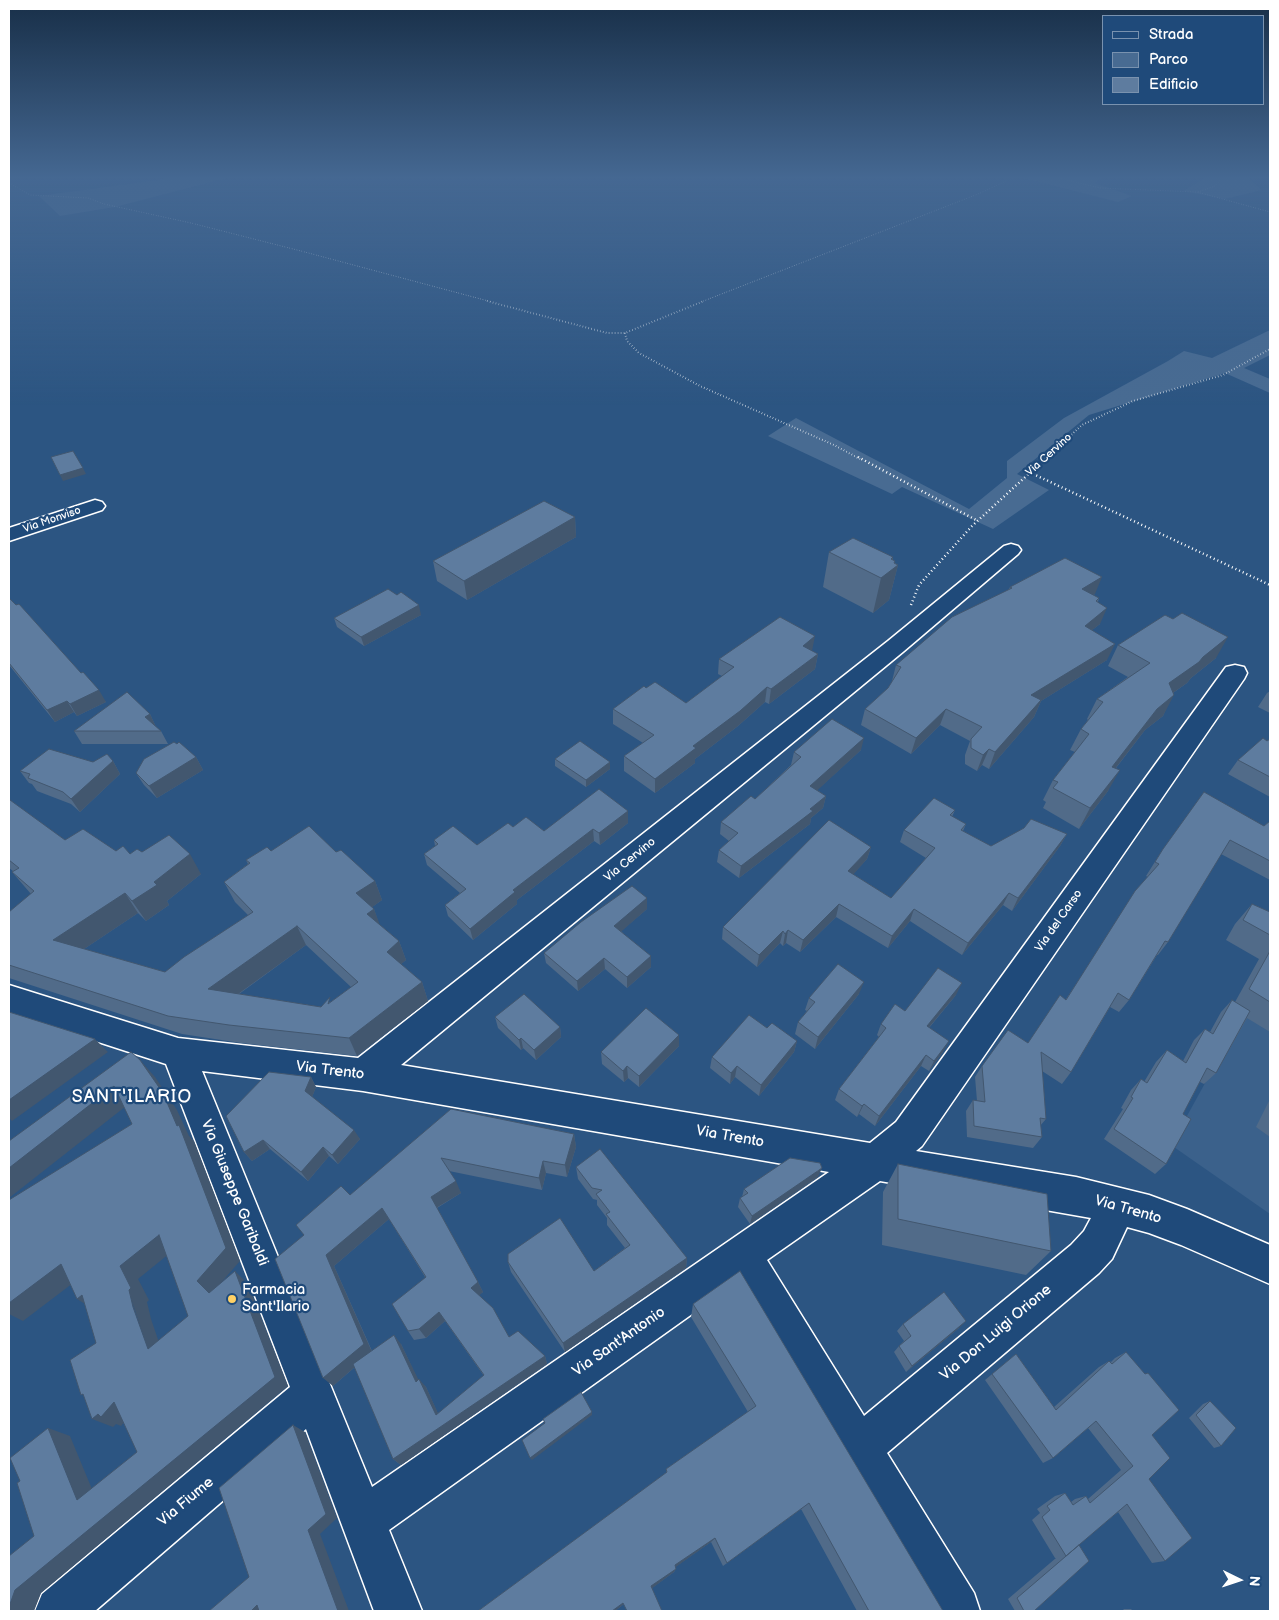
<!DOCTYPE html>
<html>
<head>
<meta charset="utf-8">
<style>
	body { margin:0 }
	#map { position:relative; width:1279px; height:1620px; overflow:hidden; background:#2c5582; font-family:"Balsamiq Sans",sans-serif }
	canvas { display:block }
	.frame { position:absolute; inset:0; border:10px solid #fff; pointer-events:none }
	.legend { position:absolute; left:1102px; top:15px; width:162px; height:90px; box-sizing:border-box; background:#1f4a7a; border:1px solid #7992af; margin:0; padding:6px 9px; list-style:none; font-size:15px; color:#fff }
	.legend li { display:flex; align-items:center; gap:10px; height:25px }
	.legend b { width:25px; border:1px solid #7992af }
	.north { position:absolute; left:1214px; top:1555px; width:50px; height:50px; -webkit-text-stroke:4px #1f4a7a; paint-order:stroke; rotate:94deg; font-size:14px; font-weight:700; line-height:20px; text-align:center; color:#fff }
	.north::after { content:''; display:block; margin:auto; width:18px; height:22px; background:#fff; clip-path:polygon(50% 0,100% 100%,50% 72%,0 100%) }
</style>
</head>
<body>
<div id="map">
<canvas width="1279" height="1620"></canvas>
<div class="frame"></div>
<ul class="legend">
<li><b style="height:6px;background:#1f4a7a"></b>Strada</li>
<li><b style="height:14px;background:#486b92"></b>Parco</li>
<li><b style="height:14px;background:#5e7c9f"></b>Edificio</li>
</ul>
<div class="north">N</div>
</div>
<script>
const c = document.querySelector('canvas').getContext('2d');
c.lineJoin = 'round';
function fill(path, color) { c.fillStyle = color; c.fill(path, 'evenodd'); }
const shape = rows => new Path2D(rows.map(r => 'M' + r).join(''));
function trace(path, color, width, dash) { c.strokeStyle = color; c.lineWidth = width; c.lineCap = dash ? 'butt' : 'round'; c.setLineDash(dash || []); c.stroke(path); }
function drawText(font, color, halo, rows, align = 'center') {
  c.font = font + ' "Balsamiq Sans",sans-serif'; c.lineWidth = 4.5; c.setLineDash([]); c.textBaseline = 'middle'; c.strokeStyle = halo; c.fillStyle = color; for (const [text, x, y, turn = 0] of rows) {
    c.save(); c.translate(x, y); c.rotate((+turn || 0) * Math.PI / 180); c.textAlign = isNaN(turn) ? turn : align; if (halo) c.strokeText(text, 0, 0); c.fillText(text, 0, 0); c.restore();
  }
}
fill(shape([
	[1270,965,1270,1214,1171,1145]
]), '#3b618b');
fill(shape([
	[172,178,227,178,115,207,60,216,39,196],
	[1023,178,1101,178,1095,183,1132,196,1118,202],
	[1205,178,1248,178,1262,190,1225,199,1183,191],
	[1270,330,1270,355,1244,368,1270,379,1270,393,1225,373,1089,415,1017,474,1049,490,993,529,902,487,892,494,768,436,796,418,969,509,1007,478,1007,461,1064,418,1168,361,1184,351,1212,358]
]), '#486b92');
const minor = shape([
	[95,500,102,502,105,506,102,510,9,541,9,528,95,500],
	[1011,544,1018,546,1021,550,1018,554,904,651,401,1065,870,1143,896,1122,1226,667,1235,665,1244,667,1247,673,1244,679,922,1146,916,1151,1076,1177,1149,1195,1187,1209,1270,1245,1270,1284,1181,1245,1149,1233,1127,1227,1112,1259,1099,1273,887,1453,974,1593,980,1611,931,1611,737,1282,389,1530,422,1611,374,1611,306,1429,95,1611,35,1611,42,1594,290,1387,166,1064,9,1013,9,985,178,1038,358,1058,888,641,1004,546,1011,544],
	[202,1071,363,1091,829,1172,372,1487,202,1071],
	[880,1181,1091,1218,1084,1231,1071,1245,864,1416,767,1260,880,1181]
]);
trace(minor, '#fff', 3);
trace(shape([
	[1059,178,1100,188,1197,192,1270,212],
	[9,183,30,195,88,198,104,204,191,223,301,251,492,302],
	[1198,192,1215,186,1223,178],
	[701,302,978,194,1013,178]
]), '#fff', 1, [0.5, 2]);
trace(shape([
	[487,301,607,333,625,333,704,301],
	[625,333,627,341,639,353,700,386,834,445,860,459],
	[1045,459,1082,425,1133,401,1223,375,1270,349]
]), '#fff', 2, [0.5, 2.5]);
trace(shape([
	[858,457,978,521],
	[1029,472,1270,585],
	[911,605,919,585,972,526,1047,457]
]), '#fff', 2.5, [1, 3]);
fill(minor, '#1f4a7a');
fill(shape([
	[575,517,576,537,467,600,437,581,433,561],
	[829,552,893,557,893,560,895,563,898,565,889,600,873,613,823,587],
	[1010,587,1095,594,1093,595,1099,598,1098,602,1100,624,1092,630,1107,660,1041,701,1034,717,989,769,982,765,977,771,965,764,965,755,970,741,940,725,911,754,861,725,865,709,888,688,892,682,892,681,896,665,1009,589],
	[9,598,106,702,77,716,74,712,55,722,9,665],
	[421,615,364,646,337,627,334,618],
	[1118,645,1216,658,1191,678,1187,683,1173,693,1163,716,1145,730,1116,768,1108,791,1079,829,1043,808,1046,802,1043,800,1053,780,1075,752,1070,750,1081,729,1088,720,1087,719,1097,699,1128,677,1108,666],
	[812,651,818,654,815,669,769,704,765,702,738,726,695,759,695,763,655,793,624,771,624,756,643,743,613,724,613,709,646,688,686,703,722,676,718,674,719,659],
	[1270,691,1270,713,1258,707,1267,693],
	[150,714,156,727,161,731,168,744,82,744,74,731],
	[1270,739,1270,797,1228,774,1238,760],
	[861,750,817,790,826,796,823,808,811,818,810,824,739,878,717,862,719,850,729,841,720,834,721,822,755,799,791,765,794,752],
	[196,757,203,770,157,798,144,785,136,773],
	[555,759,610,762,610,769,586,787,555,766],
	[113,761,120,774,80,812,71,804,37,791,32,784,29,783,20,771,93,762],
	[9,801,65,840,130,854,142,852,201,874,167,901,169,905,146,921,138,913,84,949,165,972,248,915,235,902,224,882,248,864,246,860,271,851,336,852,375,881,382,900,372,907,374,909,379,924,399,941,406,960,401,964,422,982,428,1001,357,1056,241,1043,182,1034,9,978,9,912,31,894,12,872,13,871,9,868],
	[306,945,351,987,332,1001,321,1007,239,994],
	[955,810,952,817,966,824,963,831,991,846,1067,834,1060,846,1012,911,1003,905,962,955,910,921,888,948,836,917,800,952,786,943,783,946,780,943,757,967,722,939,723,927,871,847,867,859,853,874,891,898,926,858,900,842,904,830],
	[628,811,628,823,600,845,594,841,517,900,517,904,473,940,448,916,445,905,460,893,427,865,424,854,435,846,434,840,477,845,513,827,544,831],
	[1270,821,1270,880,1221,854,1168,942,1158,955,1157,955,1129,1000,1119,1012,1110,1007,1071,1072,1062,1084,1042,1071,1046,1119,1040,1126,1042,1137,1033,1148,967,1137,966,1111,973,1100,977,1101,975,1077,982,1066,1028,1043,1066,999,1148,877,1146,876,1163,849,1264,826],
	[1252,904,1270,912,1270,1032,1247,1018,1216,1073,1204,1084,1200,1082,1183,1114,1166,1164,1155,1174,1104,1139,1123,1109,1121,1108,1131,1090,1141,1079,1144,1082,1156,1062,1167,1050,1183,1061,1194,1040,1205,1029,1210,1032,1221,1012,1232,1000,1235,1002,1259,959,1226,940,1235,924],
	[647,909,621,931,651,967,627,988,605,969,578,991,546,963,544,953],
	[859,994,815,1049,795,1034,798,1022,807,1011,805,1010,809,998],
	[956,995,929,1028,943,1052,929,1071,921,1066,875,1126,859,1114,857,1117,835,1100,839,1089,879,1037,877,1035,881,1024,905,1011],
	[495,1017,560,1027,561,1037,536,1060,523,1048,521,1050,498,1028],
	[767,1028,797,1041,794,1052,759,1096,735,1077,730,1084,710,1068,712,1057],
	[679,1035,679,1046,639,1087,628,1078,624,1082,602,1064,601,1052],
	[311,1077,316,1087,312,1097,360,1139,338,1164,329,1156,308,1181,270,1149,252,1161,244,1152],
	[1270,1099,1270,1137,1256,1127],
	[451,1109,574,1134,576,1147,567,1177,546,1173,542,1190,449,1171,461,1193,437,1208,478,1282,483,1292,479,1295,509,1337,545,1356,547,1364,401,1465,393,1459,355,1367,333,1386,304,1235],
	[389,1219,425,1277,408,1331,414,1340,426,1338,445,1321,484,1376,438,1414,426,1387,418,1380,401,1344,372,1351,334,1266],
	[898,1164,1051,1251,1026,1275,882,1245,883,1192],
	[576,1167,687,1258,686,1268,565,1352,511,1272,508,1262,594,1271,625,1248,607,1225,607,1218,597,1205,597,1200,593,1199,578,1179],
	[818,1177,750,1224,738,1207,740,1198,742,1197,744,1189],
	[693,1304,943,1611,946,1611,857,1611,801,1509,723,1566,711,1542,675,1567,676,1569,674,1572,652,1588,624,1604,615,1611,478,1611,666,1473,666,1469,748,1412,691,1317],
	[903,1324,959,1328,906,1372,894,1352,899,1346,904,1341,897,1331],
	[1126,1352,1152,1435,1149,1479,1165,1561,1152,1563,1118,1512,1078,1545,1034,1611,1015,1611,1008,1599,1056,1558,1055,1558,1032,1520,1040,1513,1037,1509,1055,1496,1065,1493,1071,1502,1075,1499,1086,1496,1088,1499,1121,1470,1088,1428,1053,1458,1043,1463,985,1380,1016,1354,1054,1407,1099,1367,1109,1361,1111,1362,1115,1358],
	[1210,1401,1221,1446,1214,1448,1189,1418,1203,1404],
	[1124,1609,1131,1609,1133,1611,1122,1611]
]), '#516b89');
fill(shape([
	[83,468,86,474,63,481,60,475],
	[575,517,576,537,467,600,464,581],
	[893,557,890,571,895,561,894,568,898,565,889,600,873,613,881,578,891,559],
	[1102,577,1095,594,1075,605,1082,589],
	[419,605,421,615,364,646,361,637],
	[1107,608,1100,624,1077,642,1085,626],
	[815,636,812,651,803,646],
	[1228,637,1216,658,1191,678,1187,683,1157,704,1169,683],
	[1115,644,1107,660,1041,701,1034,717,989,769,995,752,1031,695],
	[818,654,815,669,769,704,771,689],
	[767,687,765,702,738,726,695,759,695,763,655,793,655,779,693,746],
	[99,690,106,702,77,716,70,704],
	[1174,695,1163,716,1145,730,1101,787,1112,767,1157,709],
	[67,701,74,712,55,722,47,710],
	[946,709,940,725,911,754,916,738],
	[150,714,156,727,145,717],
	[864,738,861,750,808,799,810,786],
	[989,749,982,765,977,771,983,755],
	[196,757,203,770,157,798,149,786],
	[113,761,120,774,80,812,71,799],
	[610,762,610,769,586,787,586,780],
	[1120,770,1108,791,1079,829,1090,808],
	[826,796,823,808,811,818,810,824,739,878,741,866,810,809],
	[628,811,628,823,600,845,599,833],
	[593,829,594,841,517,900,517,904,473,940,470,929,513,890],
	[1067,834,1060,846,1012,911,1018,898],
	[871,847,867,859,845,884,848,871],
	[190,854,201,874,167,901,169,905,146,921,132,901,154,882],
	[375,881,382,900,364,913,356,893],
	[125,893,138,913,69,959,53,940],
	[1009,893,1003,905,962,955,968,943],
	[647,898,647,909,615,937,614,926],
	[839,904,836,917,800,952,803,940],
	[374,909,381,928,367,914],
	[914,909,910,921,888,948,892,936],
	[297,926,306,945,220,1007,208,989],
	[788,930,786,943,783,946,785,934],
	[783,931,780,943,757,967,759,955],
	[399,941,406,960,394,970,387,952],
	[651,956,651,967,627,988,627,977],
	[604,958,605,969,578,991,577,981],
	[422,982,428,1001,357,1056,349,1038],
	[864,982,859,994,815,1049,818,1037],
	[962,983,956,995,921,1037,927,1026],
	[560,1027,561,1037,536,1060,534,1050],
	[679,1035,679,1046,639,1087,639,1076],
	[521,1038,523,1048,521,1050,519,1040],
	[95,1039,108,1052,12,1121,9,1118,9,1100],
	[797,1041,794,1052,759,1096,761,1085],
	[949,1041,943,1052,929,1071,934,1061],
	[926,1055,921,1066,875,1126,879,1116],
	[140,1060,155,1077,177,1110,189,1136,194,1141,240,1261,212,1293,209,1293,197,1281,177,1126],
	[627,1066,628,1078,624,1082,623,1071],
	[737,1066,735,1077,730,1084,731,1073],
	[311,1077,316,1087,311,1100,305,1091],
	[114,1086,130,1103,9,1198,9,1168],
	[864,1104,859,1114,857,1117,862,1106],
	[354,1130,360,1139,338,1164,332,1155],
	[574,1134,576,1147,567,1177,565,1165],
	[263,1140,270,1149,252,1161,244,1152],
	[323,1147,329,1156,308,1181,301,1172],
	[543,1161,546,1173,542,1190,539,1178],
	[822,1168,818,1177,750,1224,752,1216],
	[456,1181,461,1193,436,1208,431,1197],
	[382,1208,389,1219,334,1266,372,1352,333,1386,323,1378,326,1255],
	[159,1235,175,1249,138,1279,149,1300,147,1302,151,1319,165,1360,148,1349,120,1266],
	[687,1258,686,1268,565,1352,563,1343],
	[61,1264,81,1277,23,1321,9,1314,9,1303],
	[235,1271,248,1284,288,1386,41,1593,34,1611,9,1611,9,1607,15,1590,275,1377],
	[478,1282,483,1292,476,1298,471,1288],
	[82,1295,96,1311,77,1299],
	[439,1312,445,1321,426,1338,419,1329],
	[966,1321,959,1328,906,1372,912,1366],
	[394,1335,401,1344,423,1389,416,1382],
	[545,1356,547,1364,401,1465,393,1459],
	[419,1379,426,1387,442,1422,436,1415],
	[114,1402,133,1411,121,1426,116,1424,113,1427,92,1419],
	[592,1412,592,1415,532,1460,530,1458],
	[293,1425,305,1432,337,1518,320,1534,349,1611,338,1611,308,1530],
	[48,1428,70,1436,99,1506,77,1500],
	[715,1538,711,1542,673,1569,675,1565],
	[676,1569,674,1572,651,1589,651,1586],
	[623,1603,624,1604,615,1611,612,1611],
	[257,1605,267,1611,251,1611]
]), '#42576f');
const building = shape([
	[73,451,83,468,60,475,51,457,73,451],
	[544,501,575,517,464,581,433,561,544,501],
	[853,538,893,557,891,559,895,561,894,563,898,565,881,578,829,552,853,538],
	[1065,558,1102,577,1082,589,1099,598,1096,601,1107,608,1085,626,1115,644,1031,695,1041,700,995,752,989,749,983,755,971,748,971,739,982,727,946,709,916,738,865,709,888,688,901,667,896,665,952,617,1012,588,1010,587,1065,558],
	[388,589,397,595,401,592,419,605,361,637,334,618,388,589],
	[9,598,16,605,19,604,81,673,83,672,99,690,70,704,67,701,47,710,9,663,9,598],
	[1182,613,1228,637,1203,657,1199,662,1169,683,1174,695,1157,709,1112,767,1120,770,1090,808,1053,788,1058,782,1053,780,1089,734,1081,729,1103,702,1097,699,1150,663,1118,645,1165,615,1173,619,1182,613],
	[780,617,815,636,803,646,818,654,771,689,767,687,740,711,693,746,696,748,655,779,624,756,654,735,613,709,644,686,646,688,655,682,686,703,734,667,719,659,780,617],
	[127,692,150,714,145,717,161,731,74,731,127,692],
	[832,719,864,738,810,786,826,796,810,809,813,811,741,866,719,850,738,833,721,822,751,796,755,799,801,757,794,752,832,719],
	[1263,738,1267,741,1270,739,1270,777,1238,760,1263,738],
	[580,741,610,762,586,780,555,759,580,741],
	[174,742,177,744,179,742,196,757,149,786,136,773,144,759,174,742],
	[49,749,93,762,107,754,113,761,71,799,63,792,28,778,30,774,20,771,49,749],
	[599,789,628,811,599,833,593,829,513,890,515,892,470,929,445,905,466,889,424,854,438,844,434,840,453,826,477,845,508,823,513,827,526,817,544,831,599,789],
	[1204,792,1264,826,1270,821,1270,861,1230,840,1168,942,1165,941,1129,1000,1118,993,1071,1072,1041,1052,1046,1119,1040,1118,1042,1137,974,1126,973,1100,985,1102,982,1066,1008,1030,1028,1043,1060,995,1066,1000,1135,891,1159,864,1155,862,1163,849,1204,792],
	[934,798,955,810,950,815,966,824,961,830,991,846,1024,828,1031,819,1067,834,1018,898,1009,893,968,943,914,909,892,936,839,904,803,940,788,930,785,934,783,931,759,955,723,927,829,820,871,847,848,871,891,898,935,848,904,830,934,798],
	[10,800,65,840,83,829,116,851,123,846,130,854,137,849,142,852,169,835,190,854,154,882,157,885,132,901,125,893,53,940,165,972,184,957,253,912,224,882,250,863,246,860,267,847,271,851,309,826,336,852,341,850,375,881,356,893,374,909,367,914,399,941,387,952,422,982,349,1038,229,1025,168,1016,9,965,9,912,34,891,12,872,19,868,9,860,9,801,10,800],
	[297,926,358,982,328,1004,330,997,321,1007,208,989,297,926],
	[632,886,647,898,614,926,651,956,627,977,604,958,577,981,544,953,581,922,632,886],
	[1252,904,1270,912,1270,935,1243,920,1252,904],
	[1270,951,1270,1002,1249,989,1270,951],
	[838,964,864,982,818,1037,798,1022,815,1002,809,998,838,964],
	[938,968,962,983,927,1026,949,1041,934,1061,926,1055,879,1116,864,1104,862,1106,839,1089,886,1028,881,1024,895,1004,905,1011,938,968],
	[524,994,560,1027,534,1050,521,1038,519,1040,495,1017,524,994],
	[1232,1000,1250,1011,1216,1073,1207,1068,1183,1114,1191,1119,1166,1164,1114,1129,1133,1098,1131,1097,1141,1079,1147,1083,1167,1050,1186,1063,1205,1029,1213,1034,1232,1000],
	[646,1008,679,1035,639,1076,627,1066,623,1071,601,1052,646,1008],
	[9,1012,95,1039,9,1100,9,1012],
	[749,1015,767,1028,772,1023,797,1041,761,1085,737,1066,731,1073,712,1057,749,1015],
	[131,1052,140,1060,163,1093,177,1126,179,1125,226,1248,197,1281,209,1293,235,1271,275,1377,15,1590,9,1607,9,1556,34,1536,17,1483,20,1481,10,1458,48,1428,77,1500,137,1452,114,1402,101,1417,98,1414,92,1419,83,1394,81,1395,70,1360,96,1343,82,1295,77,1299,61,1264,9,1303,9,1200,132,1124,114,1086,9,1168,9,1141,131,1052],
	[159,1235,188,1316,148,1349,133,1307,129,1290,131,1288,120,1266,159,1235],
	[269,1072,311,1077,305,1091,354,1130,332,1155,323,1147,301,1172,263,1140,244,1152,226,1116,269,1072],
	[451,1109,574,1134,565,1165,543,1161,539,1178,441,1158,456,1181,431,1197,478,1282,471,1288,493,1308,509,1337,518,1331,545,1356,393,1459,353,1364,394,1335,416,1382,419,1379,436,1415,484,1375,439,1312,419,1329,408,1331,392,1304,426,1277,382,1208,326,1255,364,1344,323,1378,275,1259,304,1235,296,1225,341,1186,350,1195,451,1109],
	[600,1149,687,1258,563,1343,508,1262,508,1254,560,1218,594,1271,630,1245,606,1214,610,1212,596,1194,602,1190,592,1188,576,1167,600,1149],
	[790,1158,820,1163,822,1168,752,1216,740,1198,748,1193,744,1189,790,1158],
	[898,1164,1047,1194,1051,1251,898,1219,898,1164],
	[740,1271,943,1611,946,1611,869,1611,809,1503,727,1563,715,1538,675,1565,676,1569,651,1586,662,1611,627,1611,623,1603,612,1611,478,1611,667,1472,666,1469,756,1406,693,1304,740,1271],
	[944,1292,966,1321,912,1366,899,1346,911,1336,903,1324,944,1292],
	[1126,1352,1145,1374,1148,1373,1179,1410,1152,1435,1170,1458,1149,1479,1192,1538,1165,1561,1127,1504,1066,1556,1042,1517,1050,1510,1047,1506,1065,1493,1073,1505,1086,1496,1090,1503,1133,1466,1096,1421,1053,1458,992,1374,1016,1354,1056,1410,1109,1361,1112,1364,1126,1352],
	[581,1392,592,1412,530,1458,522,1440,545,1423,543,1419,581,1392],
	[1210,1401,1236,1428,1221,1446,1196,1415,1210,1401],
	[293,1425,326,1514,308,1530,338,1611,259,1611,257,1605,251,1611,209,1611,249,1577,219,1488,293,1425],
	[1079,1545,1089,1561,1034,1611,1024,1611,1017,1598,1079,1545]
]);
fill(building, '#5e7c9f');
trace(building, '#42576f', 1);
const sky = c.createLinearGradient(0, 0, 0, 405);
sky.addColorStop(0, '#182f48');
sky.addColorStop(0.44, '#456892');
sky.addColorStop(1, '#45689200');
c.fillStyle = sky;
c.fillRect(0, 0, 1279, 405);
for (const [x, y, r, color] of [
	[232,1299,5,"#ffd166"]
]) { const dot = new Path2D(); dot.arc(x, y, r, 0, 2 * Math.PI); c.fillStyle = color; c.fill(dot); trace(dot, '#1f4a7a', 2); }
drawText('11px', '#fff', '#1f4a7a', [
	["Via Cervino",1049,455,-42],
	["Via Monviso",52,520,-19]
]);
drawText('12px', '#fff', '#1f4a7a', [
	["Via Cervino",630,860,-39],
	["Via del Carso",1059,921,-55]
]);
drawText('15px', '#fff', '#1f4a7a', [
	["Via Trento",330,1071,7],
	["Via Trento",730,1137,10],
	["Via Giuseppe Garibaldi",234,1193,68],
	["Via Trento",1128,1210,16],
	["Via Don Luigi Orione",996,1333,-40],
	["Via Sant'Antonio",619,1342,-35],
	["Via Fiume",186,1502,-40]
]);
drawText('15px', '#fff', '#1f4a7a', [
	["Farmacia",242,1290],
	["Sant'Ilario",242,1307]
], 'left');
c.letterSpacing = '1px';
drawText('18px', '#fff', '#1f4a7a', [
	["SANT'ILARIO",132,1097]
]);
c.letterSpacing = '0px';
</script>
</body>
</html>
